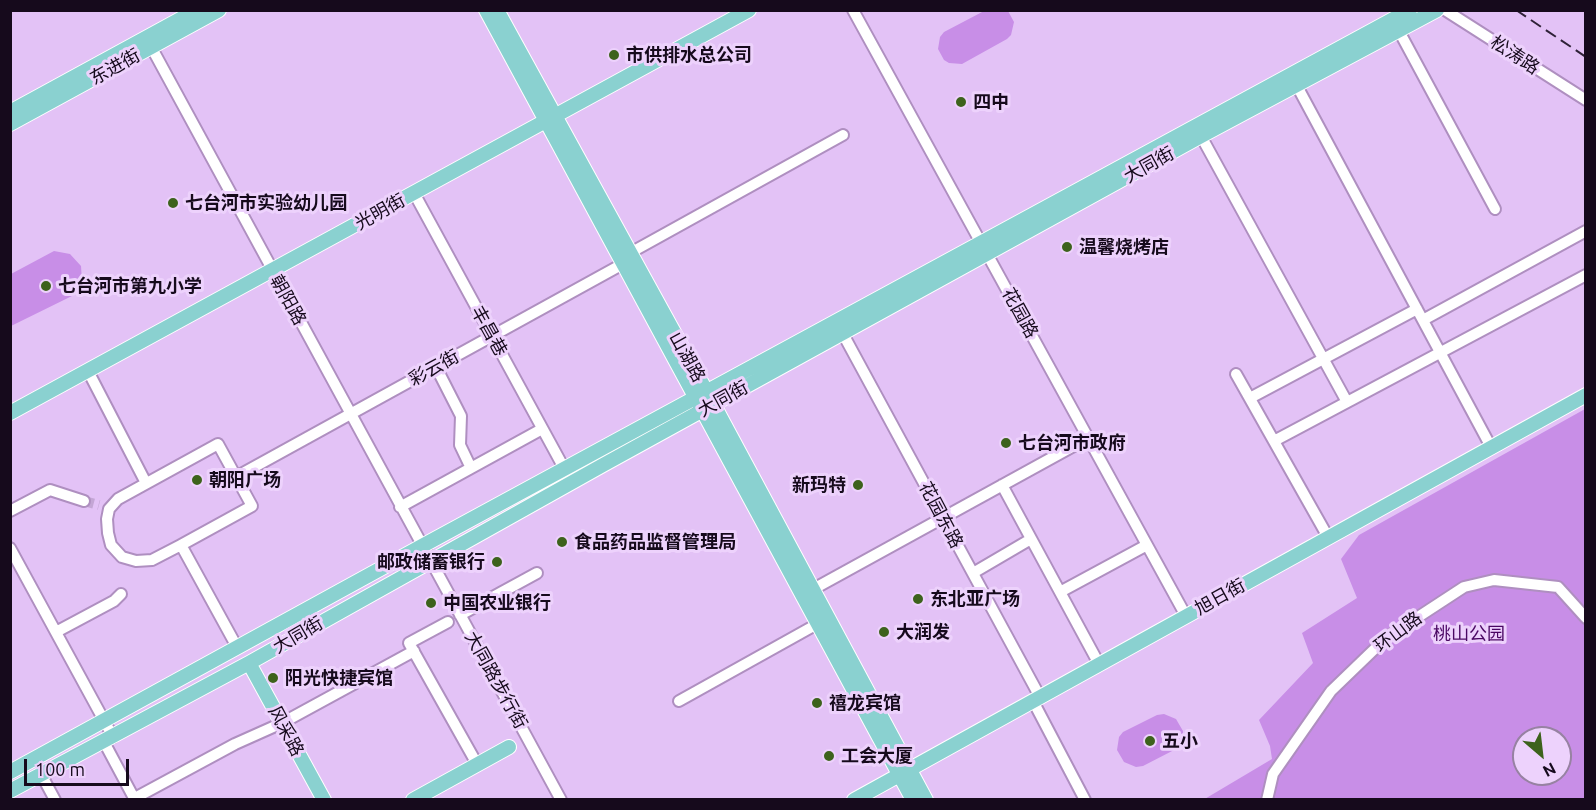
<!DOCTYPE html>
<html>
<head>
<meta charset="utf-8">
<style>
	body { margin:0 }
	#map { position:relative; width:1596px; height:810px; overflow:hidden; background:#e3c2f6; font-family:Ubuntu,sans-serif }
	canvas { display:block }
	.frame { position:absolute; inset:0; border:12px solid #160a1c; pointer-events:none }
	.north { position:absolute; left:1512px; top:726px; width:60px; height:60px; box-sizing:border-box; background:#edd2fc; border:2px solid #9782a2; border-radius:50%; rotate:152deg; font-size:16px; font-weight:700; line-height:24px; text-align:center; color:#160a1c }
	.north::after { content:''; display:block; margin:auto; width:21px; height:27px; background:#3d621c; clip-path:polygon(50% 0,100% 100%,50% 72%,0 100%) }
	.scale { position:absolute; left:24px; top:759px; width:105px; height:27px; box-sizing:border-box; border:3px solid #160a1c; border-top:0; padding-left:8px; font-size:18px; line-height:21px; white-space:nowrap; color:#160a1c; -webkit-text-stroke:4px #edd2fc; paint-order:stroke }
</style>
</head>
<body>
<div id="map">
<canvas width="1596" height="810"></canvas>
<div class="frame"></div>
<div class="north">N</div>
<div class="scale">100 m</div>
</div>
<script>
const c = document.querySelector('canvas').getContext('2d');
c.lineJoin = 'round';
function fill(path, color) { c.fillStyle = color; c.fill(path, 'evenodd'); }
const shape = rows => new Path2D(rows.map(r => 'M' + r).join(''));
function trace(path, color, width, dash) { c.strokeStyle = color; c.lineWidth = width; c.lineCap = dash ? 'butt' : 'round'; c.setLineDash(dash || []); c.stroke(path); }
function drawText(font, color, halo, rows, align = 'center') {
  c.font = font + ' Ubuntu,"Noto Sans SC",sans-serif'; c.lineWidth = 6; c.setLineDash([]); c.textBaseline = 'middle'; c.strokeStyle = halo; c.fillStyle = color; for (const [text, x, y, turn = 0] of rows) {
    c.save(); c.translate(x, y); c.rotate((+turn || 0) * Math.PI / 180); c.textAlign = isNaN(turn) ? turn : align; if (halo) c.strokeText(text, 0, 0); c.fillText(text, 0, 0); c.restore();
  }
}
fill(shape([
	[984,11,1008,11,1014,22,1011,35,1007,39,962,64,949,63,944,60,938,49,940,37,944,32],
	[54,251,70,254,81,266,82,282,79,289,74,295,11,326,11,274],
	[1585,409,1585,799,1203,800,1272,759,1270,746,1259,720,1313,663,1302,633,1357,598,1341,559,1359,535],
	[1524,738,1560,738,1560,774,1524,774],
	[1164,714,1176,719,1183,731,1183,738,1176,749,1143,766,1136,767,1124,762,1117,750,1119,737,1123,732,1157,715]
]), '#c88ee7');
trace(shape([
	[84,501,99,505]
]), '#c4a6d5', 10, [10, 5]);
const minor = shape([
	[853,10,1186,616],
	[1445,10,1586,100],
	[1399,31,1495,209],
	[148,41,561,800],
	[1297,86,1491,447],
	[1201,136,1347,402],
	[414,193,565,470],
	[630,253,843,135],
	[1423,320,1586,231],
	[843,334,1040,697],
	[436,367,461,416,460,445,471,468],
	[88,371,146,483],
	[1236,374,1328,537],
	[1250,398,1417,309],
	[1274,441,1586,275],
	[236,477,630,260],
	[1002,485,1099,664],
	[400,507,542,429],
	[10,511,50,490,84,501],
	[181,545,252,506,218,444,118,499,109,509,107,519,108,533,111,545,122,557,136,561,152,560,181,545,237,647],
	[10,548,113,737],
	[973,573,1031,539],
	[808,592,1088,438],
	[1060,592,1147,545],
	[460,615,537,573],
	[448,622,409,643,477,764],
	[56,632,114,601,121,594],
	[679,701,819,623],
	[1033,701,1085,800],
	[104,742,135,800],
	[41,774,55,800],
	[135,798,235,744,282,723,414,651],
	[1267,800,1273,774,1331,691,1386,638,1464,587,1494,580,1558,587,1586,618]
]);
const major = shape([
	[486,10,913,800],
	[497,10,714,405,926,800],
	[10,112,197,10],
	[10,124,219,10],
	[10,413,749,10],
	[249,663,324,800],
	[10,772,422,546,1410,10],
	[10,791,249,663,603,465,1201,136,1437,10],
	[413,800,509,747],
	[854,800,1586,395]
]);
trace(minor, '#af8fc0', 14);
trace(major, '#fff', 16);
trace(minor, '#fff', 10);
trace(major, '#8ad1d0', 14);
trace(shape([
	[1516,10,1586,57]
]), '#2f2137', 2, [12, 6]);
for (const [x, y, r, color] of [
	[614,55,6,"#3d621c"],
	[961,102,6,"#3d621c"],
	[173,203,6,"#3d621c"],
	[1067,247,6,"#3d621c"],
	[46,286,6,"#3d621c"],
	[1006,443,6,"#3d621c"],
	[197,480,6,"#3d621c"],
	[858,485,6,"#3d621c"],
	[562,542,6,"#3d621c"],
	[497,562,6,"#3d621c"],
	[918,599,6,"#3d621c"],
	[431,603,6,"#3d621c"],
	[884,632,6,"#3d621c"],
	[273,678,6,"#3d621c"],
	[817,703,6,"#3d621c"],
	[1150,741,6,"#3d621c"],
	[829,756,6,"#3d621c"]
]) { const dot = new Path2D(); dot.arc(x, y, r, 0, 2 * Math.PI); c.fillStyle = color; c.fill(dot); trace(dot, '#edd2fc', 2); }
drawText('bold 18px', '#160a1c', '#edd2fc', [
	["市供排水总公司",626,55],
	["四中",973,102],
	["七台河市实验幼儿园",185,203],
	["温馨烧烤店",1079,247],
	["七台河市第九小学",58,286],
	["七台河市政府",1018,443],
	["朝阳广场",209,480],
	["新玛特",846,485,"right"],
	["食品药品监督管理局",574,542],
	["邮政储蓄银行",485,562,"right"],
	["东北亚广场",930,599],
	["中国农业银行",443,603],
	["大润发",896,632],
	["阳光快捷宾馆",285,678],
	["禧龙宾馆",829,703],
	["五小",1162,741],
	["工会大厦",841,756]
], 'left');
drawText('18px', '#160a1c', '#edd2fc', [
	["松涛路",1515,55,33],
	["东进街",115,67,-29],
	["大同街",1149,165,-29],
	["光明街",380,212,-29],
	["朝阳路",288,300,61],
	["花园路",1020,313,61],
	["丰昌巷",489,331,61],
	["山湖路",687,357,61],
	["彩云街",434,368,-29],
	["大同街",723,399,-29],
	["花园东路",941,515,62],
	["旭日街",1220,597,-29],
	["环山路",1398,632,-37],
	["大同街",298,635,-30],
	["大同路步行街",496,680,61],
	["风采路",286,731,62]
]);
drawText('18px', '#4a0763', '#edd2fc', [
	["桃山公园",1469,634]
]);
</script>
</body>
</html>
